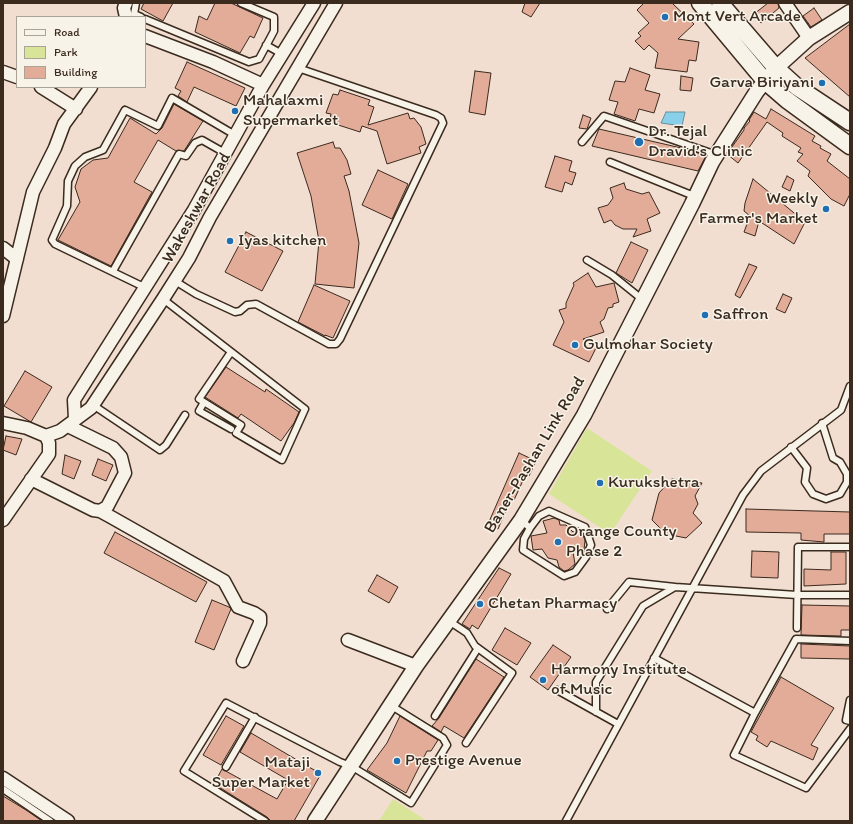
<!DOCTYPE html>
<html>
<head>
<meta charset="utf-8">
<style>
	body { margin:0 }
	#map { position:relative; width:853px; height:824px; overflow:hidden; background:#f1ded0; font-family:Itim,sans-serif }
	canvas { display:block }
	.frame { position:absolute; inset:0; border:4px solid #3b2a1e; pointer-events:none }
	.legend { position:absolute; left:16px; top:16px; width:130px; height:72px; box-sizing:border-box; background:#f7f3e8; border:1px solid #aca397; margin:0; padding:5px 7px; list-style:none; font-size:12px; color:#3b2a1e }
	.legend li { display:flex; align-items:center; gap:8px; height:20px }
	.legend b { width:20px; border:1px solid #aca397 }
</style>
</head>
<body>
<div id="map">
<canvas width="853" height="824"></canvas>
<div class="frame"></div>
<ul class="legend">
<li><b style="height:5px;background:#f7f3e8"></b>Road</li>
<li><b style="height:11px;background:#d8e598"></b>Park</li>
<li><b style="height:11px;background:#e3ac99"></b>Building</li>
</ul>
</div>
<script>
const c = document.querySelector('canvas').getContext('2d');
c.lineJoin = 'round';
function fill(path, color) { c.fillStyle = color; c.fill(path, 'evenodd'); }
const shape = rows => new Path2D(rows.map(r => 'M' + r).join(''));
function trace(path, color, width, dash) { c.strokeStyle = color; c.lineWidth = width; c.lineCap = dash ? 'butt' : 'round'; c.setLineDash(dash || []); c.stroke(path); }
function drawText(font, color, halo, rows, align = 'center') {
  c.font = font + ' Itim,sans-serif'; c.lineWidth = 3; c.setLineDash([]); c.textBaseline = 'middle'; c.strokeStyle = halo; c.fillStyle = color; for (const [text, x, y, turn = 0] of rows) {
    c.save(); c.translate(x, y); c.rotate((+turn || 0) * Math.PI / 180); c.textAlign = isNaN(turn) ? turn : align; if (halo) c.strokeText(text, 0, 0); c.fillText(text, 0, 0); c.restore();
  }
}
fill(shape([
	[587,428,652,471,610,534,549,494],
	[393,799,427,821,428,821,379,821]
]), '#d8e598');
const water = shape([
	[666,112,685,112,682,126,661,123,666,112]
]);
fill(water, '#88d0e9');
trace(water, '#698e98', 1);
const building = shape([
	[144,3,173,3,163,21,141,9,144,3],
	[215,3,231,3,263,18,254,38,250,36,240,53,195,32,199,16,207,20,215,3],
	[525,3,540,3,531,17,522,12,525,3],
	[644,3,672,3,694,24,678,39,699,42,696,61,689,60,687,72,655,68,658,53,649,45,644,50,635,41,641,36,638,33,649,23,637,10,644,3],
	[768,3,778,3,779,8,761,23,754,14,768,3],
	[814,8,822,20,811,27,803,16,814,8],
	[850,24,850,97,805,58,850,24],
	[187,62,245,88,236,106,194,87,187,102,178,96,181,91,175,88,187,62],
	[630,68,650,75,645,90,660,94,654,113,639,109,635,121,614,114,618,102,609,100,615,81,625,82,630,68],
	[475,71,491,73,485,115,469,112,475,71],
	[681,76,693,78,691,91,680,90,681,76],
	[340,90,370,100,368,105,374,107,368,125,408,113,410,119,414,118,421,127,426,144,419,147,421,153,387,164,377,131,362,126,360,132,329,122,331,114,326,113,333,94,338,95,340,90],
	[174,104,203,121,184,151,176,151,158,140,134,182,152,192,111,266,58,240,80,202,75,187,81,169,93,160,108,158,130,118,156,134,162,128,174,104],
	[771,109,815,136,812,141,821,146,820,148,831,154,827,161,850,179,850,194,844,206,831,199,808,176,810,171,797,161,803,154,798,152,801,148,782,136,783,133,767,122,738,163,727,154,744,130,744,128,750,121,749,120,754,112,766,119,771,109],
	[583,115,591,118,587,129,579,128,583,115],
	[599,129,690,150,706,156,698,171,592,146,599,129],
	[333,142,335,148,340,148,347,160,351,174,344,176,349,191,359,243,354,288,315,284,319,241,311,196,297,153,333,142],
	[555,156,572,161,569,171,576,173,572,185,565,182,562,192,545,187,555,156],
	[378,170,408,184,392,219,362,205,378,170],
	[787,176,794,180,790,191,782,187,787,176],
	[753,179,805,222,794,244,759,221,755,236,744,232,750,216,744,211,745,203,753,179],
	[624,183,626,189,642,194,649,192,660,213,647,219,651,231,633,237,637,229,623,229,615,225,611,220,604,223,598,208,608,205,613,198,610,188,624,183],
	[246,232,283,251,262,291,225,272,246,232],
	[631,242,648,250,632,283,616,273,631,242],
	[749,264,757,267,740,298,735,295,749,264],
	[588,273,596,287,614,283,619,302,613,304,613,307,608,308,604,319,600,322,604,332,583,339,597,346,589,362,553,345,564,322,559,310,566,308,566,303,574,285,573,283,588,273],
	[314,285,350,301,333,338,325,335,325,336,298,322,314,285],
	[783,294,792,298,785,313,776,309,783,294],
	[226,367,265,392,266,389,299,412,294,423,281,441,241,414,238,418,205,397,226,367],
	[25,371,52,387,31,422,4,406,25,371],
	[6,436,22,439,16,455,3,450,6,436],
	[519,453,536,461,529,476,526,474,514,500,511,499,498,529,488,524,519,453],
	[65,455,81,461,74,479,62,474,65,455],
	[98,459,113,465,106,481,92,475,98,459],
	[672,479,702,483,695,496,698,504,693,513,702,523,686,538,666,534,652,520,659,493,672,479],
	[746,509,850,512,850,534,824,534,824,542,801,540,801,533,746,532,746,509],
	[554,518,559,520,560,525,566,525,573,532,581,530,585,540,584,550,573,552,575,564,568,570,564,571,559,567,557,560,548,558,542,549,533,550,531,536,547,533,543,521,554,518],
	[115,532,207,582,196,602,104,553,115,532],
	[752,551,779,552,778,578,751,577,752,551],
	[831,552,846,552,846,584,804,586,804,569,831,570,831,552],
	[499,568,511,574,478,629,472,625,470,629,462,624,499,568],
	[377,575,398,587,389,603,368,591,377,575],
	[212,600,229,607,231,609,214,650,195,642,212,600],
	[802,605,850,606,850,630,841,630,841,636,801,635,802,605],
	[505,628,531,643,517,665,492,650,505,628],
	[801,644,850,646,850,659,801,658,801,644],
	[553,645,571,657,548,690,530,677,553,645],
	[476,659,504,677,464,738,444,726,441,732,432,726,439,718,476,659],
	[781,677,834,708,811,745,818,748,813,760,771,741,767,747,756,740,758,736,751,732,781,677],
	[226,716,244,726,221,765,203,755,226,716],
	[400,716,438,740,431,751,427,751,406,793,367,770,387,743,400,716],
	[251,733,321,774,294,821,271,821,267,817,214,784,222,769,277,799,288,780,240,752,251,733],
	[3,796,26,810,42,821,3,821,3,796]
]);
fill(building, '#e3ac99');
trace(building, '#3b2a1e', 1);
const service = shape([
	[136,3,134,14,141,17],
	[145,19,249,62,259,59,274,31,274,17,241,3],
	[266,45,282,54],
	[582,142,604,116,711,153],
	[610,162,689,194],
	[587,260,612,275,643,300],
	[113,271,179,154,186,156,195,143,202,140,225,153],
	[175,281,196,294,235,312,240,311,247,305,256,304,329,344,336,344,340,339,443,123,441,118,436,115,298,68],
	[146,288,55,244,52,240,67,206,68,181,75,166,85,157,103,150,125,110,158,126,172,98,235,135],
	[163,299,305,409,282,460,236,433,241,425,199,399,231,352],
	[204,402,199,411,231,429],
	[93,405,160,450,166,445,185,415],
	[791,447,807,468,805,482,813,494,826,499,840,494,847,482,847,474,840,462,833,458,822,423],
	[521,520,530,528,539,516,549,511,585,527,591,545,586,557,575,572,564,576,523,550,524,539,530,528],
	[607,609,629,582,675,587],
	[449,621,467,633,475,646,512,673,466,743],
	[797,628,798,547,850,547],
	[850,641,796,639,755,713,734,755,806,788,850,729],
	[654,658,755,713],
	[557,690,618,724],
	[850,700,846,720,850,721],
	[596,712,596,682,643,606,675,587,797,595,850,595],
	[435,716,478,648],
	[226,767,255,717],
	[3,789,50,821],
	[265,821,184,771,226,703,340,762,351,766,411,803,447,745,443,738,390,705],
	[566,821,743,495,761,471,841,410,850,386]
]);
const minor = shape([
	[126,3,124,8,126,17],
	[785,3,809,38],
	[145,36,213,62,263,85],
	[3,72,17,77],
	[41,87,76,109],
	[3,248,17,259],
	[3,316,33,192,55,148,64,124,91,87],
	[75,419,74,400,194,210,263,85,314,3],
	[3,423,27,428,46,436],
	[68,426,113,448,121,457,125,473,107,507,100,511],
	[46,436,60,431,91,408,163,299,189,258,210,217,336,3],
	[31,479,93,510,100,511,111,517,224,581,238,607,254,613,260,617,260,623,243,661],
	[3,520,49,454,49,443,46,436],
	[348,640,416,666],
	[3,778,68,821]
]);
const tertiary = shape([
	[315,821,416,666,521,520,584,415,692,204,712,162,757,91,776,68,809,38,850,12]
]);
const secondary = shape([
	[700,3,765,81,787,100,850,146],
	[720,3,776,68,797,87,850,122]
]);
trace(service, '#3b2a1e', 9);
trace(minor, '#3b2a1e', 15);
trace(tertiary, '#3b2a1e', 17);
trace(secondary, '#3b2a1e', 19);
trace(service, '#f7f3e8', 6);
trace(minor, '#f7f3e8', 12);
trace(tertiary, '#f7f3e8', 14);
trace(secondary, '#f7f3e8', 16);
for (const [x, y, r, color] of [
	[665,17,4,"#1f6fb2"],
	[822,83,4,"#1f6fb2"],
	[235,111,4,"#1f6fb2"],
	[639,142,5,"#1f6fb2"],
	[826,209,4,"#1f6fb2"],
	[230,241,4,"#1f6fb2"],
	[705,315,4,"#1f6fb2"],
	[575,345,4,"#1f6fb2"],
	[600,483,4,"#1f6fb2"],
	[558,542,4,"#1f6fb2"],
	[480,604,4,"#1f6fb2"],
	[543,680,4,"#1f6fb2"],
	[397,761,4,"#1f6fb2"],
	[318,773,4,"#1f6fb2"]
]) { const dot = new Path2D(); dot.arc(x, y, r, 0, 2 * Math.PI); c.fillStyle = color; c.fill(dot); trace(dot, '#f7f3e8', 1.5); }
drawText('17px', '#3b2a1e', '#f7f3e8', [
	["Mont Vert Arcade",673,17],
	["Garva Biriyani",814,83,"right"],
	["Mahalaxmi",243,101],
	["Supermarket",243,121],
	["Dr. Tejal",648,132],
	["Dravid’s Clinic",648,152],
	["Weekly",818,199,"right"],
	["Farmer's Market",818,219,"right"],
	["Iyas kitchen",238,241],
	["Saffron",713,315],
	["Gulmohar Society",583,345],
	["Kurukshetra",608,483],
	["Orange County",566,532],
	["Phase 2",566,552],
	["Chetan Pharmacy",488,604],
	["Harmony Institute",551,670],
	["of Music",551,690],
	["Prestige Avenue",405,761],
	["Mataji",310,763,"right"],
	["Super Market",310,783,"right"]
], 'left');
drawText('17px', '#3b2a1e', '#f7f3e8', [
	["Wakeshwar Road",197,208,-61],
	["Baner-Pashan Link Road",535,455,-59]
]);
</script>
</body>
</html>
